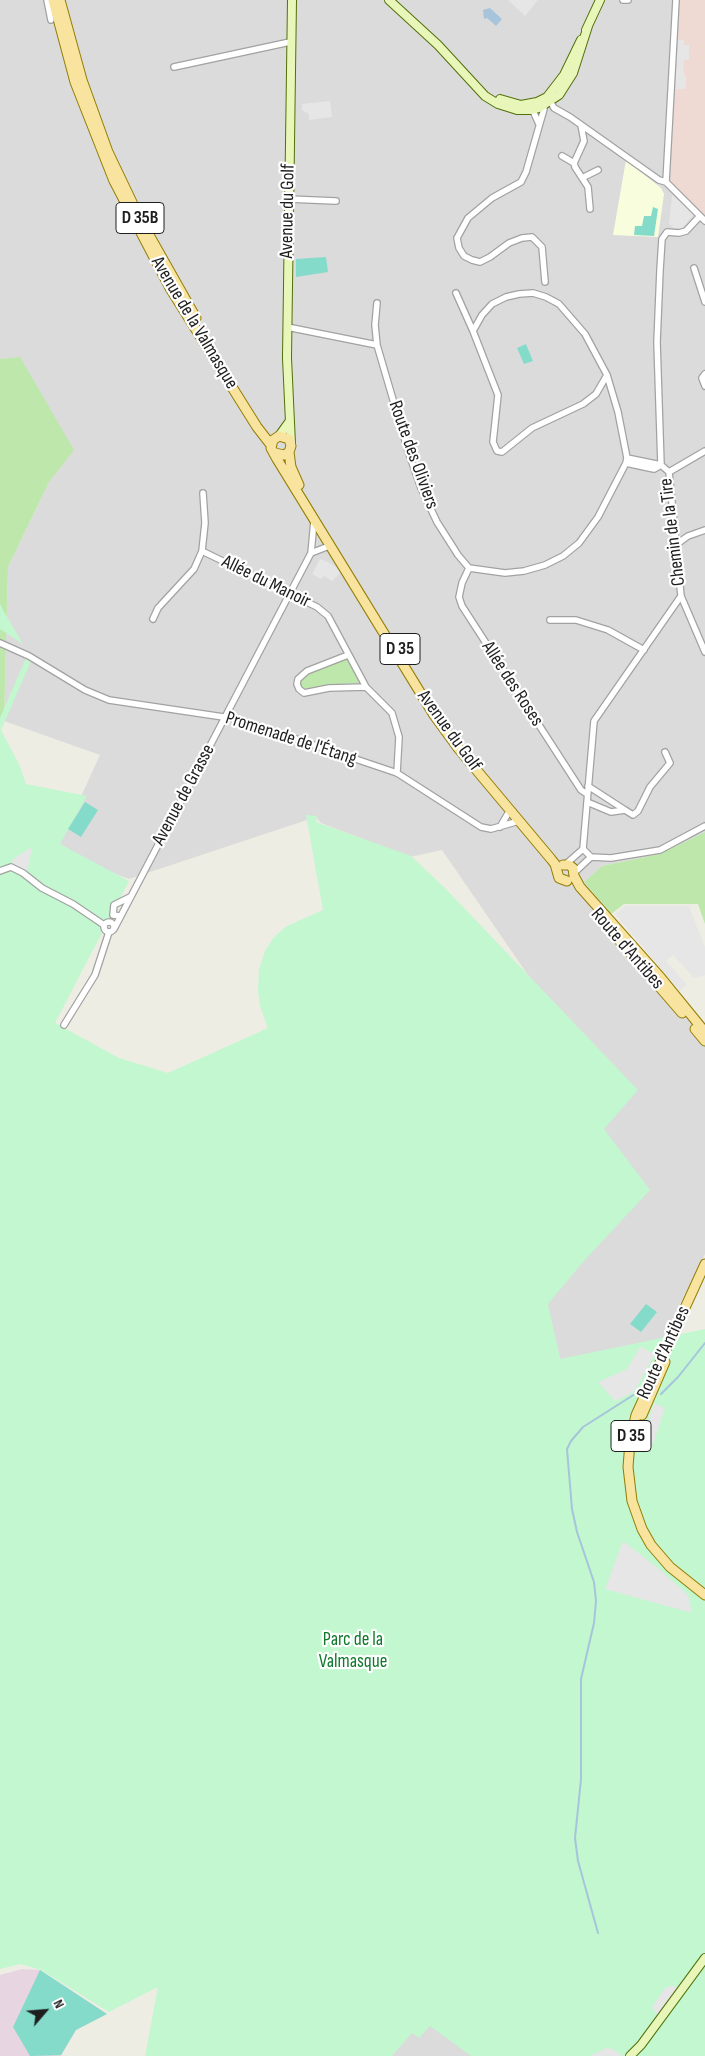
<!DOCTYPE html>
<html>
<head>
<meta charset="utf-8">
<style>
	body { margin:0 }
	#map { position:relative; width:705px; height:2056px; overflow:hidden; background:#eeede4; font-family:"Sofia Sans Condensed",sans-serif }
	canvas { display:block }
	.north { position:absolute; left:20px; top:1986px; width:50px; height:50px; -webkit-text-stroke:4px #fff; paint-order:stroke; rotate:63deg; font-size:14px; font-weight:700; line-height:20px; text-align:center; color:#1e1e1e }
	.north::after { content:''; display:block; margin:auto; width:18px; height:22px; background:#1e1e1e; clip-path:polygon(50% 0,100% 100%,50% 72%,0 100%) }
</style>
</head>
<body>
<div id="map">
<canvas width="705" height="2056"></canvas>
<div class="north">N</div>
</div>
<script>
const c = document.querySelector('canvas').getContext('2d');
c.lineJoin = 'round';
function fill(path, color) { c.fillStyle = color; c.fill(path, 'evenodd'); }
const shape = rows => new Path2D(rows.map(r => 'M' + r).join(''));
function trace(path, color, width, dash) { c.strokeStyle = color; c.lineWidth = width; c.lineCap = dash ? 'butt' : 'round'; c.setLineDash(dash || []); c.stroke(path); }
function drawText(font, color, halo, rows, align = 'center') {
  c.font = font + ' "Sofia Sans Condensed",sans-serif'; c.lineWidth = 4.5; c.setLineDash([]); c.textBaseline = 'middle'; c.strokeStyle = halo; c.fillStyle = color; for (const [text, x, y, turn = 0] of rows) {
    c.save(); c.translate(x, y); c.rotate((+turn || 0) * Math.PI / 180); c.textAlign = isNaN(turn) ? turn : align; if (halo) c.strokeText(text, 0, 0); c.fillText(text, 0, 0); c.restore();
  }
}
fill(shape([
	[0,0,680,0,680,4,705,0,705,832,660,854,602,866,584,882,705,1026,705,1254,655,1354,560,1359,547,1304,602,1130,637,1090,530,978,442,850,410,857,321,823,316,817,129,879,91,865,59,844,100,755,4,721,8,567,49,482,73,450,20,358,0,359],
	[430,2024,473,2056,390,2056,411,2032]
]), '#dcdbdb');
fill(shape([
	[680,0,705,0,705,216,671,186,670,181]
]), '#efdad3');
fill(shape([
	[22,1969,40,1970,107,2014,76,2030,61,2056,0,2056,0,1975]
]), '#e7d6e1');
fill(shape([
	[626,160,661,188,664,194,658,237,613,235]
]), '#f8fedd');
fill(shape([
	[20,357,74,450,49,482,8,567,4,721,0,721,0,359],
	[347,658,360,683,338,684,304,690,299,687,300,682,307,674],
	[705,832,705,924,698,904,624,904,611,914,584,882,602,866,660,854]
]), '#bde7ab');
fill(shape([
	[0,604,3,610,23,644,0,629],
	[26,658,31,661,1,730,19,764,26,784,87,796,60,844,129,881,55,1023,119,1058,168,1073,268,1028,260,1006,258,991,259,969,265,951,274,937,287,926,323,910,306,815,317,816,316,822,411,856,444,887,638,1090,604,1129,650,1190,583,1262,548,1304,560,1359,705,1329,705,2056,471,2056,430,2026,419,2038,412,2033,392,2056,145,2056,158,1987,109,2012,41,1970,21,1964,0,1969,0,718]
]), '#c2f7d0');
fill(shape([
	[653,207,658,209,654,236,634,235,635,226,642,226,644,216,651,216],
	[326,257,328,272,296,277,296,259],
	[526,344,533,361,524,364,517,348],
	[85,802,98,810,81,837,68,829],
	[646,1304,657,1312,641,1332,630,1324],
	[40,1970,107,2014,76,2030,61,2055,30,2056,13,2027]
]), '#84dbca');
fill(shape([
	[508,0,538,0,525,16],
	[678,40,684,40,684,45,689,45,689,59,684,60,683,71,686,78,686,89,675,89],
	[330,101,332,117,309,120,309,114,302,110,302,104],
	[672,195,694,214,682,228,674,228,669,224],
	[320,559,332,564,341,572,332,581,324,576,321,579,312,574],
	[32,847,27,874,13,866,12,860],
	[625,906,689,906,705,947,705,975,694,978,673,955,666,961,687,985,680,991,615,914],
	[640,1347,655,1354,634,1392,615,1401,598,1382,627,1369],
	[654,1403,665,1408,651,1450,639,1448],
	[623,1541,658,1568,688,1595,692,1613,605,1589],
	[671,1986,680,1987,660,2019,652,2007,665,1988],
	[606,2048,613,2049,622,2056,590,2056]
]), '#e6e6e6');
fill(shape([
	[490,8,502,19,496,26,487,18,484,19,483,10]
]), '#a6c4db');
trace(shape([
	[661,1394,678,1377,705,1343],
	[598,1933,578,1861,575,1838,581,1779,581,1679,594,1623,596,1601,594,1582,577,1532,572,1509,567,1449,571,1441,583,1427,635,1394]
]), '#a6c4db', 2);
const street = shape([
	[47,0,51,20],
	[623,0,628,0],
	[174,67,290,42],
	[549,99,554,108,570,117,659,180,666,182,705,221],
	[543,103,544,109,526,172,521,182,492,198,468,218,457,238,459,248,464,256,472,260,480,262,490,257,509,243,522,238,532,237,542,247,545,282],
	[534,106,534,113,539,124],
	[581,125,584,141,574,163,575,167,588,187,590,209],
	[562,156,574,163],
	[582,178,598,170],
	[666,182,676,0],
	[288,199,336,201],
	[694,268,705,302],
	[456,293,473,331],
	[377,303,375,325,377,345,408,451,421,488,437,522,458,555,469,568,505,573,524,571,545,565,563,556,579,543,598,517,626,463],
	[287,327,377,345],
	[705,374,702,378,705,386],
	[607,375,585,334,559,304,546,297,533,293,519,294,506,297,492,304,482,315,473,331,498,395,493,442,497,451,502,452,532,428,583,404,596,394,607,375,618,412,627,458],
	[627,458,661,465,654,469,649,468,626,463,627,458],
	[669,472,705,451],
	[677,544,688,536,705,530],
	[202,551,317,607,328,616,366,687,392,713,399,737,397,773],
	[311,553,329,546],
	[469,568,462,583,459,597,462,606,581,790,587,794],
	[681,596,705,652],
	[153,619,158,608,194,569,202,551,205,523,203,493],
	[550,620,576,620,608,630,644,650],
	[0,643,29,656,85,690,109,700,237,719,397,773,481,827,491,829,519,821],
	[348,655,307,671,298,679,297,684,299,689,304,693,329,688,366,687],
	[587,802,611,812,625,810,588,786],
	[625,810,633,815,638,811,650,787,670,763,665,752],
	[500,827,510,810],
	[583,849,594,721,681,596,669,472,661,465,657,342,660,270,662,239,667,232,679,233,686,231,700,216],
	[591,857,611,858,660,850,705,826],
	[566,864,583,849,591,857,575,872],
	[0,871,11,867,23,873,42,888,73,904,104,925],
	[120,916,113,915,114,905,130,897],
	'104 927a5 5 0 1 1 10 0a5 5 0 1 1-10 0Z',
	[114,929,311,553,314,521],
	[64,1025,95,975,109,932]
]);
const secondary = shape([
	[389,0,438,45,485,96,498,104,517,110,530,110,539,108,559,95,573,73,588,26],
	[586,30,600,0],
	[500,99,521,105,537,102,547,97,564,75,581,40],
	[279,436,289,422],
	[291,444,287,358,292,0],
	[630,2056,641,2045,705,1958]
]);
const primary = shape([
	[53,0,75,82,114,181,170,288,257,427,271,445],
	[60,0,82,80,108,152,140,219,196,318],
	[289,452,291,467,299,485],
	[275,453,284,455,289,452,291,446,289,439,279,436,273,440,271,448,277,459,434,715,458,748,551,859,555,864,559,878,567,881],
	[563,865,569,865,573,868,574,876,580,887,661,978,705,1032],
	[599,917,682,1013],
	[695,1029,705,1041],
	[705,1264,636,1415,630,1442,628,1467,632,1501,642,1529,651,1545,670,1567,705,1595],
	[642,1415,665,1362]
]);
trace(street, '#a2a2a2', 8);
trace(secondary, '#517009', 10);
trace(primary, '#927e05', 11);
trace(street, '#fff', 5.5);
trace(secondary, '#e8f7b9', 8);
trace(primary, '#f8e39f', 9);
for (const [x, y, w] of [
	[140,218,48],
	[400,649,40],
	[631,1436,40]
]) { const box = new Path2D(); box.roundRect(x - w / 2, y - 15.5, w, 31, 4); c.fillStyle = '#fff'; c.fill(box); trace(box, '#1e1e1e', 1); }
drawText('bold 18px', '#1e1e1e', null, [
	["D 35B",140,218],
	["D 35",400,649],
	["D 35",631,1436]
]);
drawText('19px', '#1e1e1e', '#fff', [
	["Avenue du Golf",288,211,-89],
	["Avenue de la Valmasque",194,323,59],
	["Route des Oliviers",413,455,70],
	["Chemin de la Tire",673,532,-97],
	["Allée du Manoir",266,582,26],
	["Allée des Roses",512,684,57],
	["Avenue du Golf",449,731,54],
	["Promenade de l'Étang",291,739,18],
	["Avenue de Grasse",184,795,-62],
	["Route d'Antibes",627,949,49],
	["Route d'Antibes",664,1353,-65]
]);
drawText('19px', '#0f782c', '#fff', [
	["Parc de la",353,1640],
	["Valmasque",353,1662]
]);
</script>
</body>
</html>
